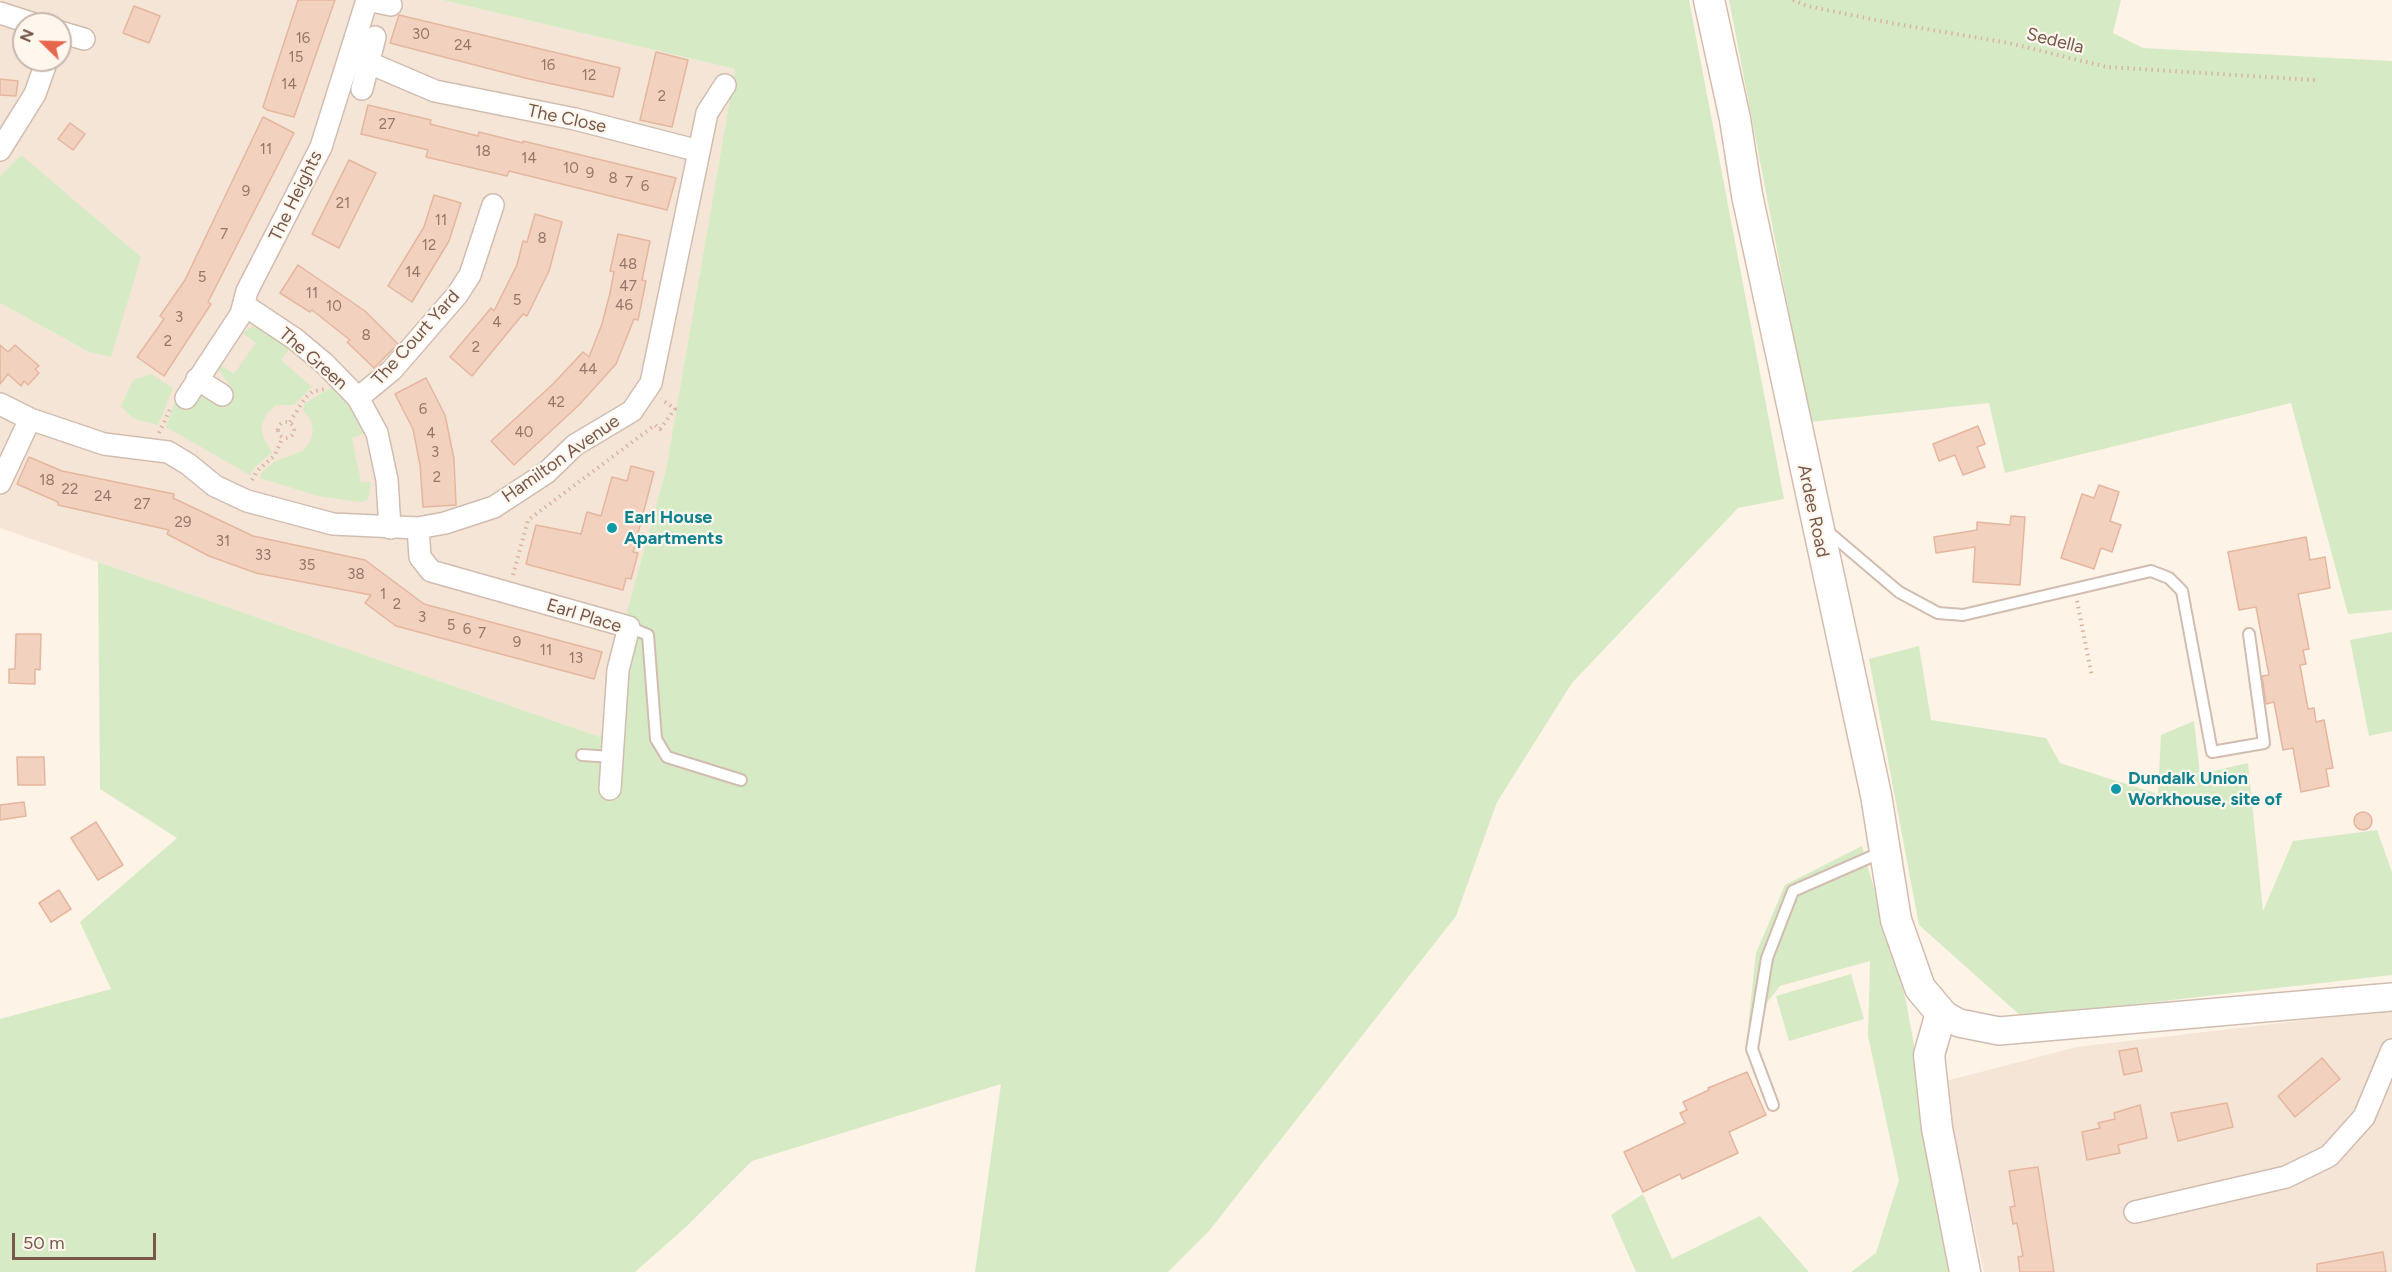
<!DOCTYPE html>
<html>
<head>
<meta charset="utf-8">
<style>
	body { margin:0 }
	#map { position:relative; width:2392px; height:1272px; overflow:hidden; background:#fdf3e7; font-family:Figtree,sans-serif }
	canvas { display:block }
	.north { position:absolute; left:12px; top:12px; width:60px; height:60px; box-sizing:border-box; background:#fff7ee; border:2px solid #c9b7ad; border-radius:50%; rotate:293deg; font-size:16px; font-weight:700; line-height:24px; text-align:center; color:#77584b }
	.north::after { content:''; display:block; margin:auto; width:21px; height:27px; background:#e7674c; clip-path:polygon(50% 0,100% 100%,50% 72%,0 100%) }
	.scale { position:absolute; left:12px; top:1233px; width:144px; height:27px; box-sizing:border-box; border:3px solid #77584b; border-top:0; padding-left:8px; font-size:18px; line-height:21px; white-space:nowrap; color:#77584b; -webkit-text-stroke:4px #fff7ee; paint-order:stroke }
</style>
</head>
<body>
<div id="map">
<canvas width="2392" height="1272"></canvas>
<div class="north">N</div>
<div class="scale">50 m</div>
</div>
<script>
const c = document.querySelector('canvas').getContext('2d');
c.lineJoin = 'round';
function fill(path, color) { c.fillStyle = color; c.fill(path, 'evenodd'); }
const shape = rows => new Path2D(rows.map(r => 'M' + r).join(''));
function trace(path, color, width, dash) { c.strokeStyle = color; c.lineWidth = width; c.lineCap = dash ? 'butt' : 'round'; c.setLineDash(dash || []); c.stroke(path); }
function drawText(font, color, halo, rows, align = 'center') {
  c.font = font + ' Figtree,sans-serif'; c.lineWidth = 4.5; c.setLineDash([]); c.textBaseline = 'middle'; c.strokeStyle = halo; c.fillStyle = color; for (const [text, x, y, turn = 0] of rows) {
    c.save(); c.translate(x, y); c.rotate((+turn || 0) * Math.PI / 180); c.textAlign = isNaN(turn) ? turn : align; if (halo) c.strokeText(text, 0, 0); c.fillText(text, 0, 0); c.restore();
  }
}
fill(shape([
	[0,0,442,0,735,69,666,469,626,615,600,737,0,528,0,303,87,351,21,155,0,176],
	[24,24,60,24,60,60,24,60],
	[2392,1010,2392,1272,1984,1272,1942,1082,2077,1047]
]), '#f4e5d6');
fill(shape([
	[442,0,1689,0,1784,499,1738,508,1572,683,1497,802,1456,916,1209,1231,1168,1272,975,1272,1001,1084,752,1161,687,1226,635,1272,0,1272,0,1019,111,989,80,922,177,838,100,789,98,562,600,737,626,615,666,469,735,69],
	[1729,0,2121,0,2113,33,2143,48,2392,61,2392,610,2348,614,2291,403,2005,473,1989,403,1810,422],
	[21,155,141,257,111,357,87,351,0,303,0,176],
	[252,327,261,329,290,348,281,360,312,387,294,405,276,405,267,413,262,424,262,435,272,452,255,467,250,475,166,427,177,396,189,403,201,397,208,398,230,389,231,386,216,367,219,364,234,374,256,343,242,333],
	[151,374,173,388,158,425,134,419,121,406,133,380],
	[333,387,345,401,366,433,352,438,361,482,371,482,368,500,359,502,318,496,260,478,263,471,276,461,303,451,310,442,313,432,311,420,303,410,305,403],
	[2392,632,2392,731,2369,736,2350,640],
	[1919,646,1931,720,2046,738,2060,763,2158,794,2161,735,2194,721,2200,774,2248,763,2263,911,2293,841,2377,830,2392,872,2392,975,2022,1017,1919,925,1869,659],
	[1862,846,1906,1001,1955,1272,1851,1272,1876,1253,1899,1180,1868,1036,1870,961,1780,986,1748,1027,1756,953,1785,885],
	[1851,974,1864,1019,1789,1041,1776,996],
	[1643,1194,1672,1259,1760,1216,1809,1272,1636,1272,1611,1215]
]), '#d6ebc5');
const building = shape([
	[298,0,335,0,294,117,267,110,263,107,298,0],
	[134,6,160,16,149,43,123,33,134,6],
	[399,15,620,68,613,97,529,79,390,43,399,15],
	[656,52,688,60,672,127,640,120,656,52],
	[0,79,18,81,16,96,0,95,0,79],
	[368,105,431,120,430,124,478,136,479,132,523,143,523,141,676,178,667,210,509,171,507,176,426,157,428,150,361,134,368,105],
	[263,117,294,133,208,302,211,304,164,376,137,357,164,319,160,316,185,280,263,117],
	[70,123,85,134,73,150,58,139,70,123],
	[349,160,376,173,339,248,312,234,349,160],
	[434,195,461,203,449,241,412,302,388,286,424,227,434,195],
	[535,214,562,222,549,271,527,316,523,314,472,376,450,357,491,308,494,311,517,265,523,241,527,242,535,214],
	[618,234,650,241,642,280,646,281,638,320,634,319,616,364,579,405,514,465,491,441,553,384,583,352,589,357,602,324,610,293,614,272,610,271,618,234],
	[298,265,365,311,398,344,374,368,347,342,350,340,312,310,310,312,280,293,298,265],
	[0,345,8,352,15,345,39,366,35,369,39,373,28,385,24,381,21,386,8,374,0,384,0,345],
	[426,378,445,415,454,459,456,505,423,507,420,465,413,429,395,394,426,378],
	[1978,426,1985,444,1977,447,1985,467,1963,475,1955,455,1939,461,1933,444,1978,426],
	[29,457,62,471,174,494,173,498,253,536,365,560,424,604,602,652,594,679,396,626,365,603,371,595,256,573,209,556,167,534,169,530,58,505,58,502,17,484,29,457],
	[631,466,654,472,633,552,638,553,631,579,626,578,623,590,526,564,536,525,581,534,587,512,601,516,612,477,627,481,631,466],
	[2099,485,2119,492,2110,521,2121,525,2112,552,2101,548,2094,569,2061,558,2082,494,2094,498,2099,485],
	[2011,516,2025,517,2020,585,1973,582,1975,547,1936,553,1934,537,1977,530,1977,522,2010,525,2011,516],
	[2306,537,2310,560,2325,557,2330,588,2298,594,2309,649,2303,650,2306,664,2300,665,2308,709,2314,708,2316,722,2324,720,2333,768,2326,769,2329,786,2301,792,2293,748,2283,750,2274,702,2266,704,2262,676,2269,675,2256,607,2239,610,2228,552,2306,537],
	[16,634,41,634,40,670,35,669,35,684,9,683,9,669,15,669,16,634],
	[17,757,44,757,45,785,18,785,17,757],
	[24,802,26,816,0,820,0,805,24,802],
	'2354 821a9 9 0 1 1 18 0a9 9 0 1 1-18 0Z',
	[96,822,123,865,98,880,71,838,96,822],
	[59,890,71,909,51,922,39,903,59,890],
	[2137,1048,2142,1071,2124,1075,2119,1051,2137,1048],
	[2322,1058,2340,1079,2295,1117,2278,1096,2322,1058],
	[1747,1072,1766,1115,1729,1132,1738,1153,1682,1179,1680,1174,1643,1192,1624,1152,1685,1123,1680,1113,1687,1110,1683,1102,1709,1090,1708,1088,1747,1072],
	[2227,1103,2233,1127,2178,1141,2171,1113,2227,1103],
	[2140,1105,2147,1138,2118,1145,2120,1153,2087,1160,2082,1132,2100,1128,2098,1123,2115,1119,2114,1113,2140,1105],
	[2038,1167,2054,1272,2020,1272,2018,1257,2023,1256,2017,1223,2013,1224,2010,1207,2015,1206,2009,1171,2038,1167],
	[2383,1252,2386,1272,2317,1272,2317,1264,2383,1252]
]);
fill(building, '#f2d1bf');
trace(building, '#e5b69f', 1.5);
const service = shape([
	[1826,530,1899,592,1938,613,1963,615,2151,571,2169,578,2182,591,2212,752,2264,743,2249,634],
	[629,627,648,635,656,739,667,757,741,780],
	[582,755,612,757],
	[1773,1105,1752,1049,1767,958,1793,891,1882,852]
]);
const minor = shape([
	[367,0,391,5],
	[0,13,34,24],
	[60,32,84,39],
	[367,62,435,91,575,119,699,151],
	[362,89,375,37],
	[0,150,35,94,47,60],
	[244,305,295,339,325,364,358,398,377,433,387,480,390,528],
	[197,379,222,395],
	[186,398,241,314,247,291,321,147,367,0],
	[358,398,392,370,457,295,470,275,493,205],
	[0,404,30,419,104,444,168,452,188,464,215,486,247,501,333,524,418,528,445,523,494,507,546,473,575,445,632,411,651,383,707,113,725,85],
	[0,483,30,419],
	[418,528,420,557,431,571,629,627,618,670,610,789],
	[2135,1212,2286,1177,2329,1156,2364,1117,2392,1050]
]);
const tertiary = shape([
	[1941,1013,1959,1023,1999,1031,2392,997]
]);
const secondary = shape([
	[1709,0,1735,119,1747,195,1876,795,1896,920,1920,988,1941,1013,1929,1055,1937,1128,1965,1272]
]);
trace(service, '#d1bdaf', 14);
trace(minor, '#d1bdaf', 24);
trace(tertiary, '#d1bdaf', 30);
trace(secondary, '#d4bcad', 33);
trace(shape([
	[1793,0,1807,6,1896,24,2009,43,2107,67,2315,80],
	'278 430a8 8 0 1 1 16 0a8 8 0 1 1-16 0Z',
	[290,422,305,398,312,392,324,389],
	[159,433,171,407],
	[252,480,257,471,275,455,283,437],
	[513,575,528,520,655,425,660,429,675,409,661,399],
	[2077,601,2092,677]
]), '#d8b4a1', 4, [1.5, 4.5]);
trace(service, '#fff', 10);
trace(minor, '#fff', 21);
trace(tertiary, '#fff', 27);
trace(secondary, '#fff', 30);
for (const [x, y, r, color] of [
	[612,528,6,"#0f9aa8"],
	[2116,789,6,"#0f9aa8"]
]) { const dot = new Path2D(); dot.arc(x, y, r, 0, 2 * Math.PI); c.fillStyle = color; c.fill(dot); trace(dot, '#fff7ee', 2); }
drawText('15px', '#967668', null, [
	["30",421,35],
	["16",303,39],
	["24",463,46],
	["15",296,58],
	["16",548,66],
	["12",589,76],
	["14",289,85],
	["2",662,97],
	["27",387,125],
	["11",266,150],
	["18",483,152],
	["14",529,159],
	["10",571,169],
	["9",590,174],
	["8",613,179],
	["7",629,183],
	["6",645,187],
	["9",246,192],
	["21",343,204],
	["11",441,221],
	["7",224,235],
	["8",542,239],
	["12",429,246],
	["48",628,265],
	["14",413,273],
	["5",202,278],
	["47",628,287],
	["11",312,294],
	["5",517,301],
	["46",624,306],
	["10",334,307],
	["3",179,318],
	["4",497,323],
	["8",366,336],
	["2",168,342],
	["2",476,348],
	["44",588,370],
	["42",556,403],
	["6",423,410],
	["40",524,433],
	["4",431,434],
	["3",435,453],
	["2",437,478],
	["18",47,481],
	["22",70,490],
	["24",103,497],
	["27",142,505],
	["29",183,523],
	["31",223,542],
	["33",263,556],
	["35",307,566],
	["38",356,575],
	["1",383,595],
	["2",397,605],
	["3",422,618],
	["5",451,626],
	["6",467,630],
	["7",482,634],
	["9",517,643],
	["11",546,651],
	["13",576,659]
]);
drawText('18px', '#77584b', '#fff7ee', [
	["Sedella",2055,41,14],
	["The Close",567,119,12],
	["The Heights",296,196,-64],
	["The Court Yard",416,338,-48],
	["The Green",313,359,41],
	["Hamilton Avenue",561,459,-35],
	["Ardee Road",1813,511,78],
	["Earl Place",584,616,17]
]);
drawText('bold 18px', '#0d838f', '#fff7ee', [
	["Earl House",624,518],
	["Apartments",624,539],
	["Dundalk Union",2128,779],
	["Workhouse, site of",2128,800]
], 'left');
</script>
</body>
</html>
